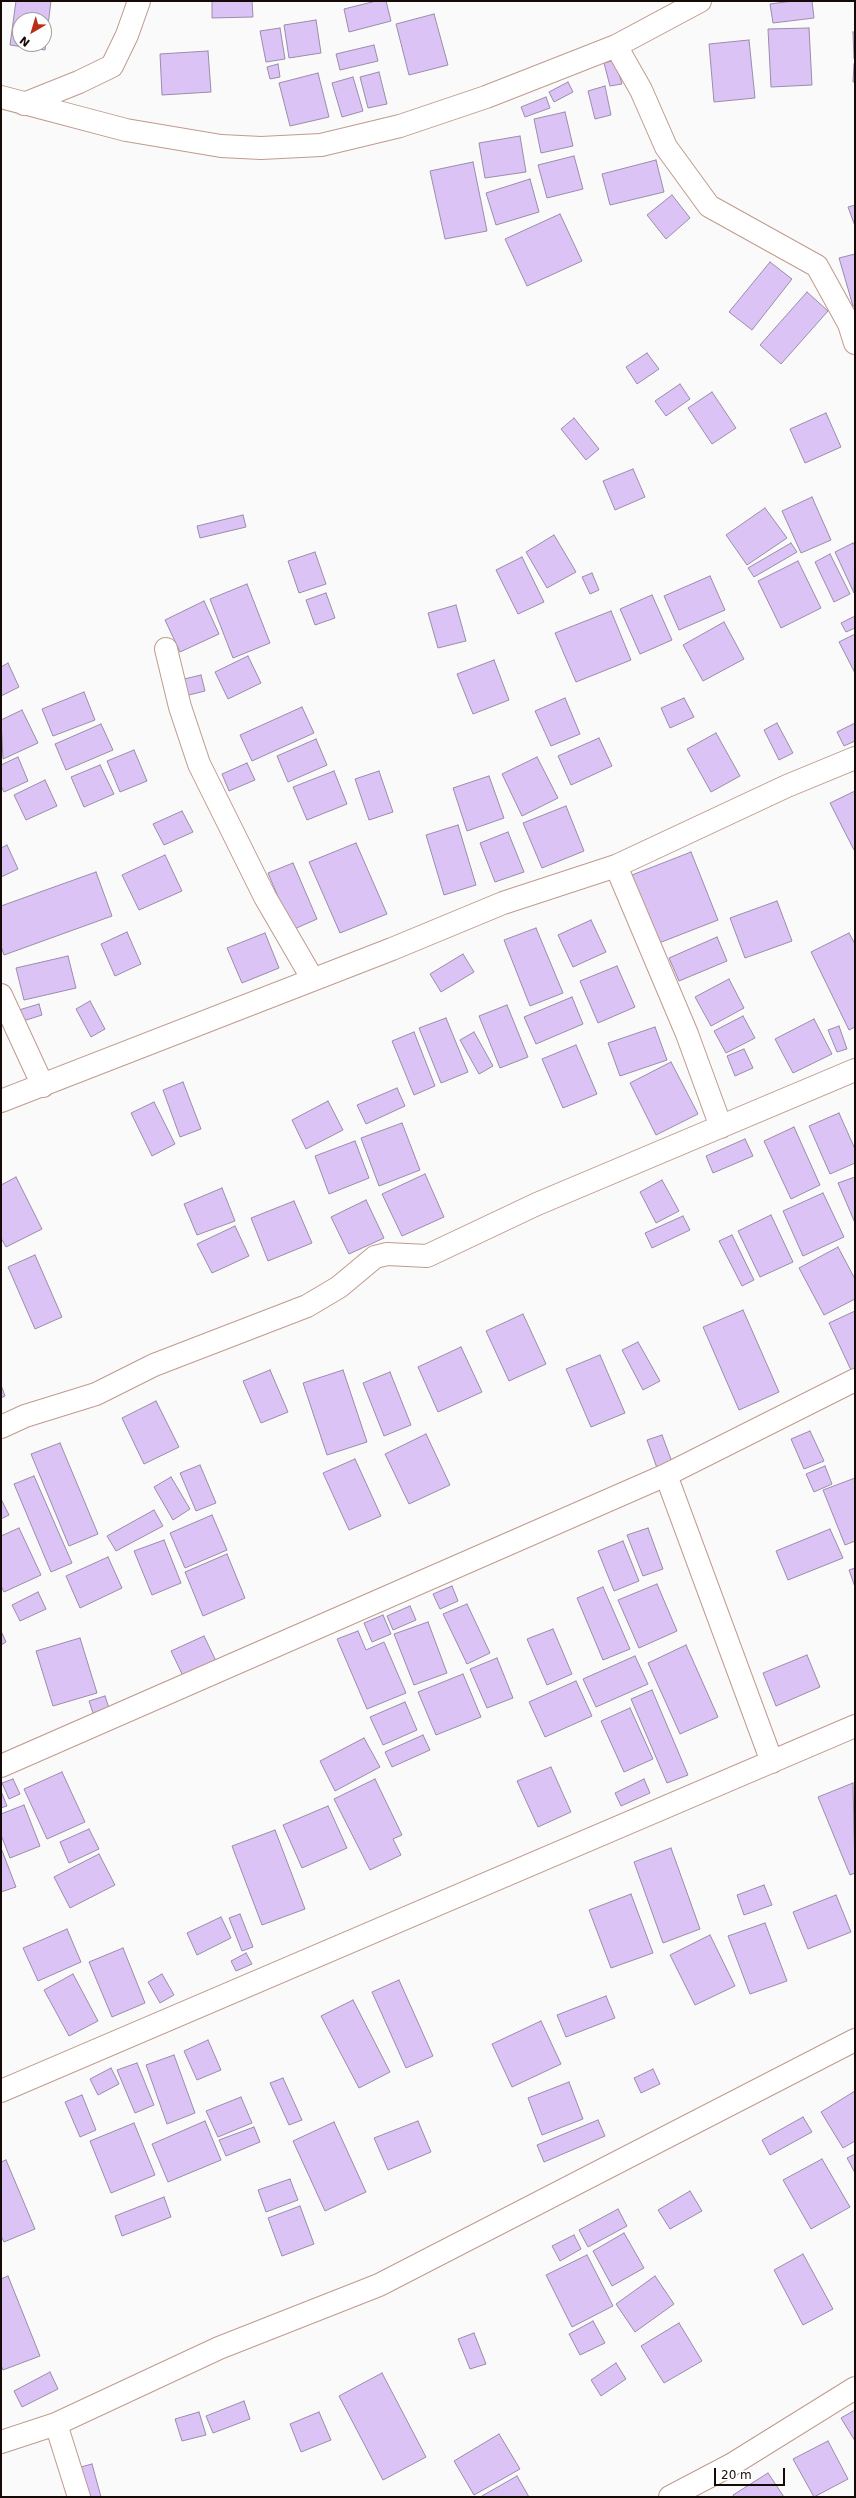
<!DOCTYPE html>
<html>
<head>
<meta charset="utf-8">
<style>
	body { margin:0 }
	#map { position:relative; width:856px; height:2498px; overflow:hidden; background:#fafafa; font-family:"DejaVu Sans",sans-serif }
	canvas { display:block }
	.frame { position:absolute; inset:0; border:2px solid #160a06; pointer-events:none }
	.north { position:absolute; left:12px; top:12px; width:40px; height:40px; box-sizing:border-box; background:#fff; border:1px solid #a29d9b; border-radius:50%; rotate:218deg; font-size:11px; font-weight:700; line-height:16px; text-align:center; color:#160a06 }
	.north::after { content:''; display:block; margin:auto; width:14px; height:18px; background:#ba2e19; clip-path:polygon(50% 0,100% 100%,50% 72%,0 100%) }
	.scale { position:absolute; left:714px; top:2468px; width:71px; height:18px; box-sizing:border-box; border:2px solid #160a06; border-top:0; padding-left:5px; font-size:12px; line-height:14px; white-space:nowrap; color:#160a06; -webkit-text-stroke:3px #fff; paint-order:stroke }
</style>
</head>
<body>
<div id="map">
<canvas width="856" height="2498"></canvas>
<div class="frame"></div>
<div class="north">N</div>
<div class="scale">20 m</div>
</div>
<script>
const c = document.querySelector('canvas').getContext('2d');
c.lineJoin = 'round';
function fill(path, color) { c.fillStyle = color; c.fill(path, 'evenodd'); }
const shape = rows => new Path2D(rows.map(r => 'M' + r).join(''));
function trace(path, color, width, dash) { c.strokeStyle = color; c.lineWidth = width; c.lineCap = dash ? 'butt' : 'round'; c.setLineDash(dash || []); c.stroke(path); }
const building = shape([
	[16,1,51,1,45,50,10,45,16,1],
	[20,20,44,20,44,44,20,44,20,20],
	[212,1,252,1,253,17,212,18,212,1],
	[376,1,386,1,391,21,349,32,344,9,376,1],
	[793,1,812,1,814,18,773,23,770,4,793,1],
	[434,14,448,65,409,75,396,24,434,14],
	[316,20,321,53,289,58,284,25,316,20],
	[280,28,285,59,266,62,260,31,280,28],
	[809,28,812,85,771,87,768,29,809,28],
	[853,32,855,32,855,59,854,59,853,32],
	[749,40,755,98,714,102,709,44,749,40],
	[374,45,378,61,340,70,336,54,374,45],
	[208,51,211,92,162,95,160,54,208,51],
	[615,60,622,84,610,86,604,63,615,60],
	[278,64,280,77,270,79,267,67,278,64],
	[854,64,855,64,855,82,853,82,854,64],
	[379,72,387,104,368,108,360,77,379,72],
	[318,73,329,117,290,126,279,83,318,73],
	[353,77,363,111,342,117,332,83,353,77],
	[568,82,573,92,554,102,549,92,568,82],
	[605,86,611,115,595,119,588,91,605,86],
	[546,97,550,108,525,117,521,107,546,97],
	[565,112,573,146,541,153,534,119,565,112],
	[520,136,526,172,485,178,479,143,520,136],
	[574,156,583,189,547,198,538,165,574,156],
	[656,160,664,192,610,205,602,174,656,160],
	[473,162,487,231,445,239,430,171,473,162],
	[530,179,539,212,496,225,486,193,530,179],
	[672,195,690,218,666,239,647,215,672,195],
	[855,205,855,226,848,207,855,205],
	[560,214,582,261,527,286,505,239,560,214],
	[855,254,855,306,853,306,839,258,855,254],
	[770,262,792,279,752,330,729,312,770,262],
	[807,292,828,311,781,364,760,345,807,292],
	[647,353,659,369,637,384,626,367,647,353],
	[680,384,690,399,666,416,655,401,680,384],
	[712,392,736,428,712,444,688,408,712,392],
	[826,413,841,447,805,463,790,429,826,413],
	[574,418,599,449,586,460,561,429,574,418],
	[633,469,645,497,615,510,603,481,633,469],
	[812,497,831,540,801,553,782,511,812,497],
	[765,508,787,538,747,565,726,535,765,508],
	[243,515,246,527,200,538,197,526,243,515],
	[554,535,576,572,547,588,526,552,554,535],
	[791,543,797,552,754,577,748,568,791,543],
	[853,543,855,546,854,593,835,552,853,543],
	[315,552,326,584,299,593,288,561,315,552],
	[830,554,850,594,834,602,815,562,830,554],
	[522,557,544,602,518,614,496,570,522,557],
	[798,561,821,608,781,628,758,581,798,561],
	[592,573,599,590,590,594,582,577,592,573],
	[710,576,725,610,679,630,664,596,710,576],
	[247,584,270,643,233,658,210,599,247,584],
	[326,593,335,618,315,625,306,600,326,593],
	[652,595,672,640,640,654,620,609,652,595],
	[204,601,219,634,180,652,165,620,204,601],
	[456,605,466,641,438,648,428,613,456,605],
	[611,611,631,660,576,682,555,633,611,611],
	[855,616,855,628,846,632,841,623,855,616],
	[724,622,744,659,703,681,683,645,724,622],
	[855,634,855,673,839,642,855,634],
	[248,656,261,683,228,699,215,672,248,656],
	[494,660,509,700,473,714,457,674,494,660],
	[8,663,19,687,1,696,1,667,8,663],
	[201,675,205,691,185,696,180,680,201,675],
	[84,692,95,720,53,736,42,709,84,692],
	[565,698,580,734,551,746,535,711,565,698],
	[684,698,694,717,670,728,661,708,684,698],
	[302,707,314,733,252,761,240,735,302,707],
	[22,710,38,743,3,759,1,720,22,710],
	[777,723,793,753,779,760,764,730,777,723],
	[855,723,855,741,844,746,837,732,855,723],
	[101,724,113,750,66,770,55,744,101,724],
	[716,733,740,776,711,792,687,749,716,733],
	[599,738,612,766,571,785,558,756,599,738],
	[316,739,327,765,288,782,277,756,316,739],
	[134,750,147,781,120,792,107,761,134,750],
	[18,757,28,781,4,792,1,786,1,765,18,757],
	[537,757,558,798,522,816,502,774,537,757],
	[247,763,255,780,229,791,222,774,247,763],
	[100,765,114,794,84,807,71,777,100,765],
	[334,771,347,804,307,820,293,787,334,771],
	[379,771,393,812,369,820,355,779,379,771],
	[489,776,504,818,467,831,453,788,489,776],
	[45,780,57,806,26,820,14,795,45,780],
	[855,791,855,849,854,850,830,803,855,791],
	[566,806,584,851,542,868,523,823,566,806],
	[182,811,193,832,164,845,153,824,182,811],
	[458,825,476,885,444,895,426,835,458,825],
	[508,832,524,872,495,882,480,843,508,832],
	[356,843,387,914,340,933,309,862,356,843],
	[7,845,18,869,1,877,1,848,7,845],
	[691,852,718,920,659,943,632,875,691,852],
	[165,855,182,891,139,910,122,875,165,855],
	[293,863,317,919,292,930,268,873,293,863],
	[96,872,112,916,4,955,1,946,1,906,96,872],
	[777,901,792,941,745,958,730,918,777,901],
	[591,920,606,952,573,967,558,935,591,920],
	[536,928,563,993,530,1006,504,940,536,928],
	[127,932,141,964,115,976,101,944,127,932],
	[265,933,279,968,242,983,227,948,265,933],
	[849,933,855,944,855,1027,849,1030,811,952,849,933],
	[717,937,727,961,679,981,669,958,717,937],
	[463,954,474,972,441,992,430,974,463,954],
	[68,956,76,988,24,1000,16,968,68,956],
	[617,966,635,1007,598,1023,580,981,617,966],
	[729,979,744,1008,711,1026,695,997,729,979],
	[572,997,583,1024,536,1044,524,1017,572,997],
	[90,1001,105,1029,91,1037,76,1009,90,1001],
	[39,1004,42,1015,23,1021,19,1010,39,1004],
	[507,1005,528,1057,500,1068,479,1016,507,1005],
	[743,1016,755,1038,726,1053,714,1031,743,1016],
	[446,1018,468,1072,441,1083,419,1028,446,1018],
	[814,1019,832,1054,793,1073,775,1039,814,1019],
	[839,1026,847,1049,837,1052,828,1030,839,1026],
	[655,1027,667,1060,620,1076,608,1043,655,1027],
	[414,1032,435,1086,414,1095,392,1041,414,1032],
	[474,1032,493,1066,479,1074,460,1040,474,1032],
	[576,1045,597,1094,563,1108,542,1059,576,1045],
	[744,1049,753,1068,735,1076,727,1056,744,1049],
	[671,1062,698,1114,656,1135,630,1083,671,1062],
	[183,1082,201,1129,180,1137,163,1090,183,1082],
	[397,1088,405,1106,366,1124,357,1105,397,1088],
	[328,1101,343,1130,306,1149,292,1120,328,1101],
	[154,1102,175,1144,152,1156,131,1113,154,1102],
	[839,1113,855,1149,855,1163,830,1174,809,1126,839,1113],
	[402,1123,420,1170,379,1186,361,1138,402,1123],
	[794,1127,820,1185,791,1199,764,1141,794,1127],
	[745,1139,753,1156,713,1173,706,1156,745,1139],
	[355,1141,369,1178,329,1194,315,1156,355,1141],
	[425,1174,444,1217,402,1236,382,1194,425,1174],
	[16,1177,42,1229,6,1247,1,1238,1,1185,16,1177],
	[855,1177,855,1223,838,1183,855,1177],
	[662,1180,679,1211,656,1223,640,1192,662,1180],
	[222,1188,235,1221,197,1235,184,1204,222,1188],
	[823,1193,844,1237,803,1256,783,1211,823,1193],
	[366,1200,384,1238,349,1254,331,1217,366,1200],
	[294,1201,312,1243,268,1261,251,1218,294,1201],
	[771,1215,793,1262,760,1277,738,1231,771,1215],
	[683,1216,690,1230,652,1248,645,1233,683,1216],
	[235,1226,249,1256,212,1273,197,1244,235,1226],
	[732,1235,754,1280,742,1286,719,1241,732,1235],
	[838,1247,855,1279,855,1299,824,1315,799,1268,838,1247],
	[35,1255,62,1317,35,1329,8,1267,35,1255],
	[743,1310,779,1392,739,1410,703,1327,743,1310],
	[855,1311,855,1369,851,1370,829,1323,855,1311],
	[523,1314,546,1364,509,1381,486,1331,523,1314],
	[638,1342,660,1381,643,1390,622,1350,638,1342],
	[461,1347,482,1392,438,1412,418,1367,461,1347],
	[600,1355,625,1413,591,1427,566,1369,600,1355],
	[270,1370,288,1412,261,1423,243,1381,270,1370],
	[343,1370,367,1442,327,1455,303,1383,343,1370],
	[390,1372,411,1425,384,1436,363,1383,390,1372],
	[1,1385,5,1396,1,1398,1,1385],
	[156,1401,179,1447,144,1464,122,1418,156,1401],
	[810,1431,824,1461,804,1469,791,1439,810,1431],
	[426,1434,450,1485,409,1504,385,1454,426,1434],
	[662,1435,672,1462,657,1468,647,1440,662,1435],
	[60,1443,98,1534,69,1546,31,1454,60,1443],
	[355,1459,381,1516,349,1530,323,1473,355,1459],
	[200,1465,216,1503,196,1511,180,1473,200,1465],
	[825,1466,832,1484,814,1492,806,1474,825,1466],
	[34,1476,72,1563,51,1572,14,1484,34,1476],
	[171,1477,190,1509,173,1520,154,1487,171,1477],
	[855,1478,855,1541,845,1545,823,1490,855,1478],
	[1,1499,9,1515,1,1519,1,1499],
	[154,1510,163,1526,116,1551,107,1536,154,1510],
	[212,1515,227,1550,185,1568,170,1533,212,1515],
	[19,1528,41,1575,4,1592,1,1586,1,1536,19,1528],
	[648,1528,663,1569,643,1576,627,1535,648,1528],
	[830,1529,843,1558,788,1580,776,1551,830,1529],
	[164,1540,181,1583,152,1595,134,1551,164,1540],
	[623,1541,639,1581,614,1591,598,1551,623,1541],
	[227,1554,245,1598,203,1616,185,1572,227,1554],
	[108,1557,122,1588,80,1608,66,1576,108,1557],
	[855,1568,855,1587,849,1570,855,1568],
	[657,1584,677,1631,639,1648,618,1600,657,1584],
	[452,1586,458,1601,440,1609,433,1594,452,1586],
	[603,1587,630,1649,603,1660,577,1598,603,1587],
	[38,1592,46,1609,20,1621,12,1605,38,1592],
	[467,1604,490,1653,467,1664,443,1614,467,1604],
	[410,1606,416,1620,393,1630,387,1616,410,1606],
	[383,1615,391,1634,372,1642,364,1623,383,1615],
	[428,1622,447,1673,414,1685,394,1634,428,1622],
	[553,1629,572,1674,547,1685,527,1639,553,1629],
	[1,1631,6,1642,1,1645,1,1631],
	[358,1631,366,1650,384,1642,406,1693,367,1709,337,1639,358,1631],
	[204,1636,216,1661,183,1676,171,1651,204,1636],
	[80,1638,97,1693,53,1706,36,1651,80,1638],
	[686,1645,718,1717,680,1734,648,1663,686,1645],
	[807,1655,820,1687,776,1706,763,1673,807,1655],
	[635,1656,648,1684,596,1707,583,1679,635,1656],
	[497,1658,513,1698,487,1708,470,1669,497,1658],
	[463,1674,481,1717,436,1735,418,1692,463,1674],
	[576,1681,592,1716,545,1737,529,1702,576,1681],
	[652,1690,688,1775,667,1783,631,1699,652,1690],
	[105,1696,109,1708,93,1713,89,1701,105,1696],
	[405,1702,417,1730,383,1745,370,1717,405,1702],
	[630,1708,653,1759,624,1772,601,1721,630,1708],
	[423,1735,430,1750,392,1767,385,1752,423,1735],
	[364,1738,380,1767,335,1791,320,1761,364,1738],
	[551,1767,571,1812,538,1827,517,1781,551,1767],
	[62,1772,85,1822,47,1839,24,1789,62,1772],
	[13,1779,20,1794,9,1799,2,1783,13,1779],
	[375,1779,402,1835,393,1839,401,1855,370,1870,334,1799,375,1779],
	[644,1779,650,1793,621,1806,615,1793,644,1779],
	[853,1783,855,1873,850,1875,818,1797,853,1783],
	[1,1791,7,1806,1,1808,1,1791],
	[24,1805,40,1846,10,1858,1,1835,1,1814,24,1805],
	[328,1806,347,1848,302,1868,283,1825,328,1806],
	[89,1829,99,1849,69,1863,60,1842,89,1829],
	[275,1830,305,1909,262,1925,232,1846,275,1830],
	[1,1848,16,1887,1,1892,1,1848],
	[671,1848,700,1929,663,1943,634,1862,671,1848],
	[99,1854,115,1885,70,1908,54,1877,99,1854],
	[764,1885,772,1905,744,1915,737,1895,764,1885],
	[631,1894,653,1953,611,1968,589,1910,631,1894],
	[836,1895,851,1932,808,1949,793,1912,836,1895],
	[240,1914,253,1947,242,1951,229,1918,240,1914],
	[221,1917,231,1938,197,1955,187,1933,221,1917],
	[765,1923,787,1981,750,1994,728,1936,765,1923],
	[67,1929,81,1962,38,1981,23,1948,67,1929],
	[710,1935,735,1986,695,2005,670,1955,710,1935],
	[123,1948,145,2003,112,2017,89,1962,123,1948],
	[246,1953,252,1964,236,1971,231,1961,246,1953],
	[73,1974,98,2021,69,2036,44,1990,73,1974],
	[162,1974,174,1995,160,2003,148,1982,162,1974],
	[399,1980,433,2056,406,2068,372,1992,399,1980],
	[606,1996,615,2018,566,2037,557,2015,606,1996],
	[353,2000,390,2072,359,2088,321,2016,353,2000],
	[541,2021,561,2064,512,2087,492,2044,541,2021],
	[208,2040,221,2070,197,2080,184,2051,208,2040],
	[174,2055,195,2113,167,2124,146,2065,174,2055],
	[137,2063,154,2105,135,2113,117,2070,137,2063],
	[111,2068,119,2084,98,2095,90,2079,111,2068],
	[653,2069,660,2084,641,2093,634,2078,653,2069],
	[283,2078,302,2120,289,2125,270,2083,283,2078],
	[569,2082,583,2119,542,2135,528,2098,569,2082],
	[855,2091,855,2141,843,2148,821,2112,855,2091],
	[82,2095,96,2130,80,2137,65,2102,82,2095],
	[241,2097,252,2123,218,2137,206,2111,241,2097],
	[803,2117,812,2132,770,2155,762,2140,803,2117],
	[598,2120,605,2136,544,2162,537,2145,598,2120],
	[205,2121,221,2160,168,2182,152,2144,205,2121],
	[418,2121,431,2152,388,2170,374,2138,418,2121],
	[334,2122,366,2192,325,2211,293,2141,334,2122],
	[134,2123,155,2175,111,2193,90,2141,134,2123],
	[254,2127,260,2142,226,2156,219,2140,254,2127],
	[855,2154,855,2173,847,2158,855,2154],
	[822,2159,850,2207,811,2229,783,2180,822,2159],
	[6,2160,35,2229,4,2242,1,2236,1,2162,6,2160],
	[290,2179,298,2200,266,2212,258,2190,290,2179],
	[690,2191,702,2211,670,2229,658,2210,690,2191],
	[164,2197,171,2217,122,2236,115,2216,164,2197],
	[300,2206,314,2244,282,2256,268,2218,300,2206],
	[618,2209,627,2226,588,2247,579,2230,618,2209],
	[624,2233,644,2268,612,2286,593,2251,624,2233],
	[574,2235,581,2249,560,2261,552,2246,574,2235],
	[803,2254,833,2309,803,2325,774,2270,803,2254],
	[587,2255,613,2306,572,2327,546,2275,587,2255],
	[8,2276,40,2356,3,2370,1,2365,1,2279,8,2276],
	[655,2276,674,2304,635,2332,616,2304,655,2276],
	[593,2321,605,2343,580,2355,569,2334,593,2321],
	[679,2323,702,2361,664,2383,641,2346,679,2323],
	[474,2333,486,2364,470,2369,458,2339,474,2333],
	[616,2363,626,2379,601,2396,591,2380,616,2363],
	[50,2372,58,2389,22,2407,14,2391,50,2372],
	[382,2373,426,2457,383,2480,339,2396,382,2373],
	[244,2401,250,2419,213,2433,206,2416,244,2401],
	[855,2410,855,2441,841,2418,855,2410],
	[199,2412,206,2435,182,2441,175,2419,199,2412],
	[319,2412,331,2440,301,2452,290,2424,319,2412],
	[499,2434,520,2469,474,2495,454,2461,499,2434],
	[828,2441,848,2479,814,2497,793,2459,828,2441],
	[92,2464,101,2497,86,2497,77,2468,92,2464],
	[768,2473,784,2497,734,2497,733,2495,768,2473],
	[517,2476,529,2497,482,2497,482,2496,517,2476]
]);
fill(building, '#dbc4f5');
trace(building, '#9a8cab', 1);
const street = shape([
	[616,46,641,90,666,147,709,206,817,266,849,324,855,343],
	[1,97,126,130,221,146,261,148,321,145,400,126,486,97,616,46,700,1],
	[24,104,79,82,112,66,127,35,139,1],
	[166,649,180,707,199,764,265,897,312,978],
	[616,866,687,1034,721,1127],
	[1,995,43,1086],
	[1,1101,392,949,503,903,616,866,787,786,855,758],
	[1,1427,25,1416,96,1394,154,1365,307,1306,339,1287,375,1257,387,1254,427,1256,537,1204,855,1070],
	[666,1475,772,1762],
	[1,1766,666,1475,855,1380],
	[1,2091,855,1726],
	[56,2424,79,2497],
	[1,2442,56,2424,219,2348,379,2285,855,2040],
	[670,2497,731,2465,855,2388]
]);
trace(street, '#bf9b8d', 24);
trace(street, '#fff', 22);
</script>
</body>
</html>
